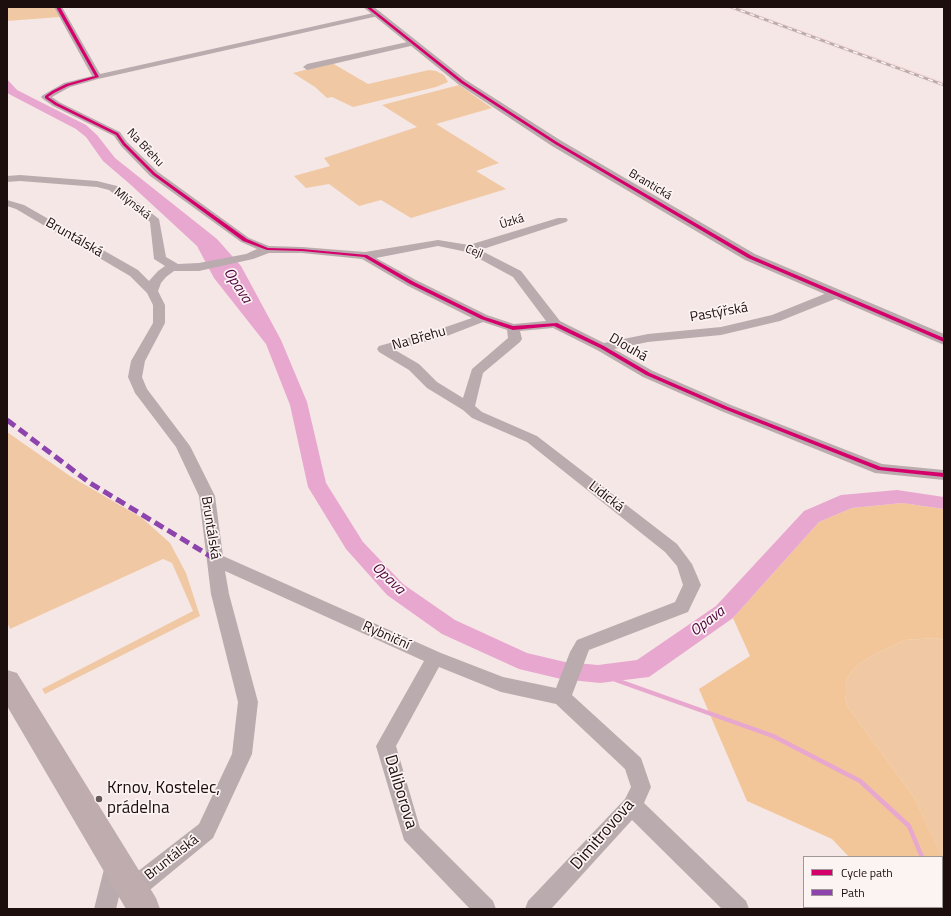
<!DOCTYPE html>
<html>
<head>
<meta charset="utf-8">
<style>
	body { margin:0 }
	#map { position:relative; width:951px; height:916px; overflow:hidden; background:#f5e7e5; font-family:"Titillium Web",sans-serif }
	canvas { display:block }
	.frame { position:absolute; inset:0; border:8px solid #1c0e0d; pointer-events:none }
	.legend { position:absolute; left:803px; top:856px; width:140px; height:52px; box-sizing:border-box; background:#fcf3f3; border:1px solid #a29797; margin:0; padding:5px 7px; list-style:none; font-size:12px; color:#1c0e0d }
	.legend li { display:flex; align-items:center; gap:8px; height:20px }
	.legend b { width:20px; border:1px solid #a29797 }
</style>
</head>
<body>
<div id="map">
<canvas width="951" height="916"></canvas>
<div class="frame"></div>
<ul class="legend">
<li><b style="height:5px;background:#d6006c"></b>Cycle path</li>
<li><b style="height:5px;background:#8e44ad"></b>Path</li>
</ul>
</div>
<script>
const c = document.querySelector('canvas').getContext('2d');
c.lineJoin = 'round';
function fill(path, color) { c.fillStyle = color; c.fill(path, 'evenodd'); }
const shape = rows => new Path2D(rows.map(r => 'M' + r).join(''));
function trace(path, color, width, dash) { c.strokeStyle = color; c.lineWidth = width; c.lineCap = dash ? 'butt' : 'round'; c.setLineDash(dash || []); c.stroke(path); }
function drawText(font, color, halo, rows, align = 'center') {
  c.font = font + ' "Titillium Web",sans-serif'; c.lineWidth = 3.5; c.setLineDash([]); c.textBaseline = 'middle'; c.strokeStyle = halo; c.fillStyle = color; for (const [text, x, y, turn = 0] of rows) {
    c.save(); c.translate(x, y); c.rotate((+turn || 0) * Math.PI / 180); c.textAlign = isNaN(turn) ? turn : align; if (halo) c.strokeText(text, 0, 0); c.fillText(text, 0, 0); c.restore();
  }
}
fill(shape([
	[725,7,737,7,944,82,944,87]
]), '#f7dbd8');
fill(shape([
	[7,7,55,7,60,17,7,21],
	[332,63,368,84,429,70,436,71,444,75,448,82,436,87,353,107,332,97,327,98,315,87,293,73],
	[459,85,492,108,436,124,499,163,476,171,506,189,411,218,381,200,359,206,329,184,306,188,294,176,330,166,324,158,417,127,382,105],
	[7,432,70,476,142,518,170,543,186,573,200,616,45,694,42,689,193,611,172,563,163,559,10,629,7,622],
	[935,638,944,640,944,862,914,797,847,706,845,694,845,683,852,671,858,665,871,656,905,640]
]), '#f0c9a4');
fill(shape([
	[902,503,944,509,944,640,935,638,905,640,871,656,858,665,852,671,845,683,845,694,847,706,914,797,942,857,849,857,832,839,747,801,699,689,750,656,733,618,819,522,852,508],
	[942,858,944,862,944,909,893,909,892,907,942,907]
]), '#f2c698');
fill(shape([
	[7,79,17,90,86,125,97,135,115,158,217,239,241,266,281,340,307,402,326,483,363,542,403,584,455,620,527,653,565,662,598,665,637,660,716,606,804,511,841,495,897,490,944,497,944,509,902,503,852,508,819,522,733,618,649,677,600,683,561,679,519,669,442,634,387,595,346,549,308,487,290,405,266,344,214,278,197,246,131,185,103,161,86,137,76,129,7,93]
]), '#e8a7cf');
trace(shape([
	[616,680,773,736,860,781,909,826,922,857],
	[942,907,943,909]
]), '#e8a7cf', 4.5);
fill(shape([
	[54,7,62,7,100,74,378,12,381,12,381,16,378,16,98,79,70,87,52,97,59,102,120,132,127,142,158,172,249,238,269,246,302,247,365,252,438,240,469,245,558,218,566,218,568,220,566,222,480,250,521,271,560,321,604,343,648,334,721,327,772,315,832,291,840,291,842,294,840,297,780,321,721,335,648,342,614,349,653,371,731,405,882,464,944,470,944,480,875,473,721,411,643,377,597,350,553,328,520,331,522,339,520,342,483,373,475,406,482,412,537,436,677,544,692,564,701,585,688,612,589,650,572,695,641,758,651,787,644,803,746,901,749,909,722,909,632,820,551,909,525,909,528,901,625,799,631,787,625,769,556,704,501,692,439,667,396,746,420,828,493,901,496,909,470,909,404,840,376,746,424,661,225,571,229,594,258,702,252,754,213,838,140,898,132,901,124,898,121,890,124,882,199,824,232,754,238,702,211,594,199,496,176,447,135,393,128,377,131,361,153,323,153,305,147,293,130,276,16,209,7,206,7,200,24,205,138,270,149,281,158,271,165,266,154,259,150,222,109,190,97,187,20,181,7,182,7,176,20,175,97,181,117,186,159,219,166,257,178,264,199,263,246,254,257,249,241,242,150,176,121,146,114,136,53,106,43,99,41,97,43,95,64,83,92,76,54,7],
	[438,246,467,252,513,277,546,321,514,324,487,315,416,280,376,258,438,246],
	[269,253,302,253,362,259,408,286,472,318,437,330,379,346,377,349,379,352,409,370,427,388,463,410,472,418,527,442,665,552,677,566,683,585,675,602,577,640,570,652,556,688,503,677,441,653,223,556,215,496,190,446,147,389,142,377,145,361,165,323,165,305,158,291,161,283,166,277,174,271,199,271,253,259,269,253],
	[483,322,507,330,508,338,472,369,463,398,437,382,419,364,395,350,447,336,483,322],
	[412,41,416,43,415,45,307,70,303,67,307,64,412,41],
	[116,855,124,858,127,865,116,909,94,909,105,865,108,858,116,855]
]), '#baacae');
fill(shape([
	[363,7,374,7,466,80,560,140,755,254,944,334,944,345,745,260,552,146,458,84,363,7]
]), '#baacae');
fill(shape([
	[7,670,17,673,156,898,160,909,126,909,7,706,7,670]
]), '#beacaf');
const rail = shape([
	[731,7,944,85]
]);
trace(rail, '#baacad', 2.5);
trace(rail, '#fcf3f3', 1.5, [5]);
trace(shape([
	[7,420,90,483,215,559]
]), '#8e44ad', 5, [10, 5]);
fill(shape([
	[56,7,60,7,99,77,68,86,54,93,48,97,57,103,118,133,125,143,155,173,247,239,268,248,302,249,367,255,414,282,485,317,513,326,557,323,604,346,650,373,728,407,881,467,944,473,944,477,878,470,724,409,646,375,600,348,554,326,513,330,481,319,410,284,364,257,302,251,267,250,243,241,153,175,123,145,116,135,55,105,45,98,45,96,52,91,66,84,95,76,56,7],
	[366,7,370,7,463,81,557,142,752,256,944,338,944,342,748,258,555,144,461,83,366,7]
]), '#d6006c');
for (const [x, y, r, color] of [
	[99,799,4,"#685a59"]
]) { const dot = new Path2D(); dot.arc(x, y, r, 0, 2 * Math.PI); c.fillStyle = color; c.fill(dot); trace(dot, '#fcf3f3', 1.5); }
drawText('12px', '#1c0e0d', '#fcf3f3', [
	["Na Břehu",145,148,46],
	["Brantická",650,185,31],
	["Mlýnská",132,204,38],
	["Úzká",512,222,-17],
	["Cejl",474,252,22]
]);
drawText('14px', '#1c0e0d', '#fcf3f3', [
	["Bruntálská",74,238,30],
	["Pastýřská",719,313,-10],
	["Na Břehu",419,339,-16],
	["Dlouhá",628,348,30],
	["Lidická",606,497,38],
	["Bruntálská",210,528,81],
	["Rybniční",386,636,24],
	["Bruntálská",172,858,-38]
]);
drawText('italic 15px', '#4f003d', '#fcf3f3', [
	["Opava",237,286,57],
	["Opava",388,579,44],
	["Opava",708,622,-37]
]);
drawText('17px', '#1c0e0d', '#fcf3f3', [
	["Krnov, Kostelec,",107,789],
	["prádelna",107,809]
], 'left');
drawText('17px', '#1c0e0d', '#fcf3f3', [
	["Daliborova",400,792,73],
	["Dimitrovova",603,835,-49]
]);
</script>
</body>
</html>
